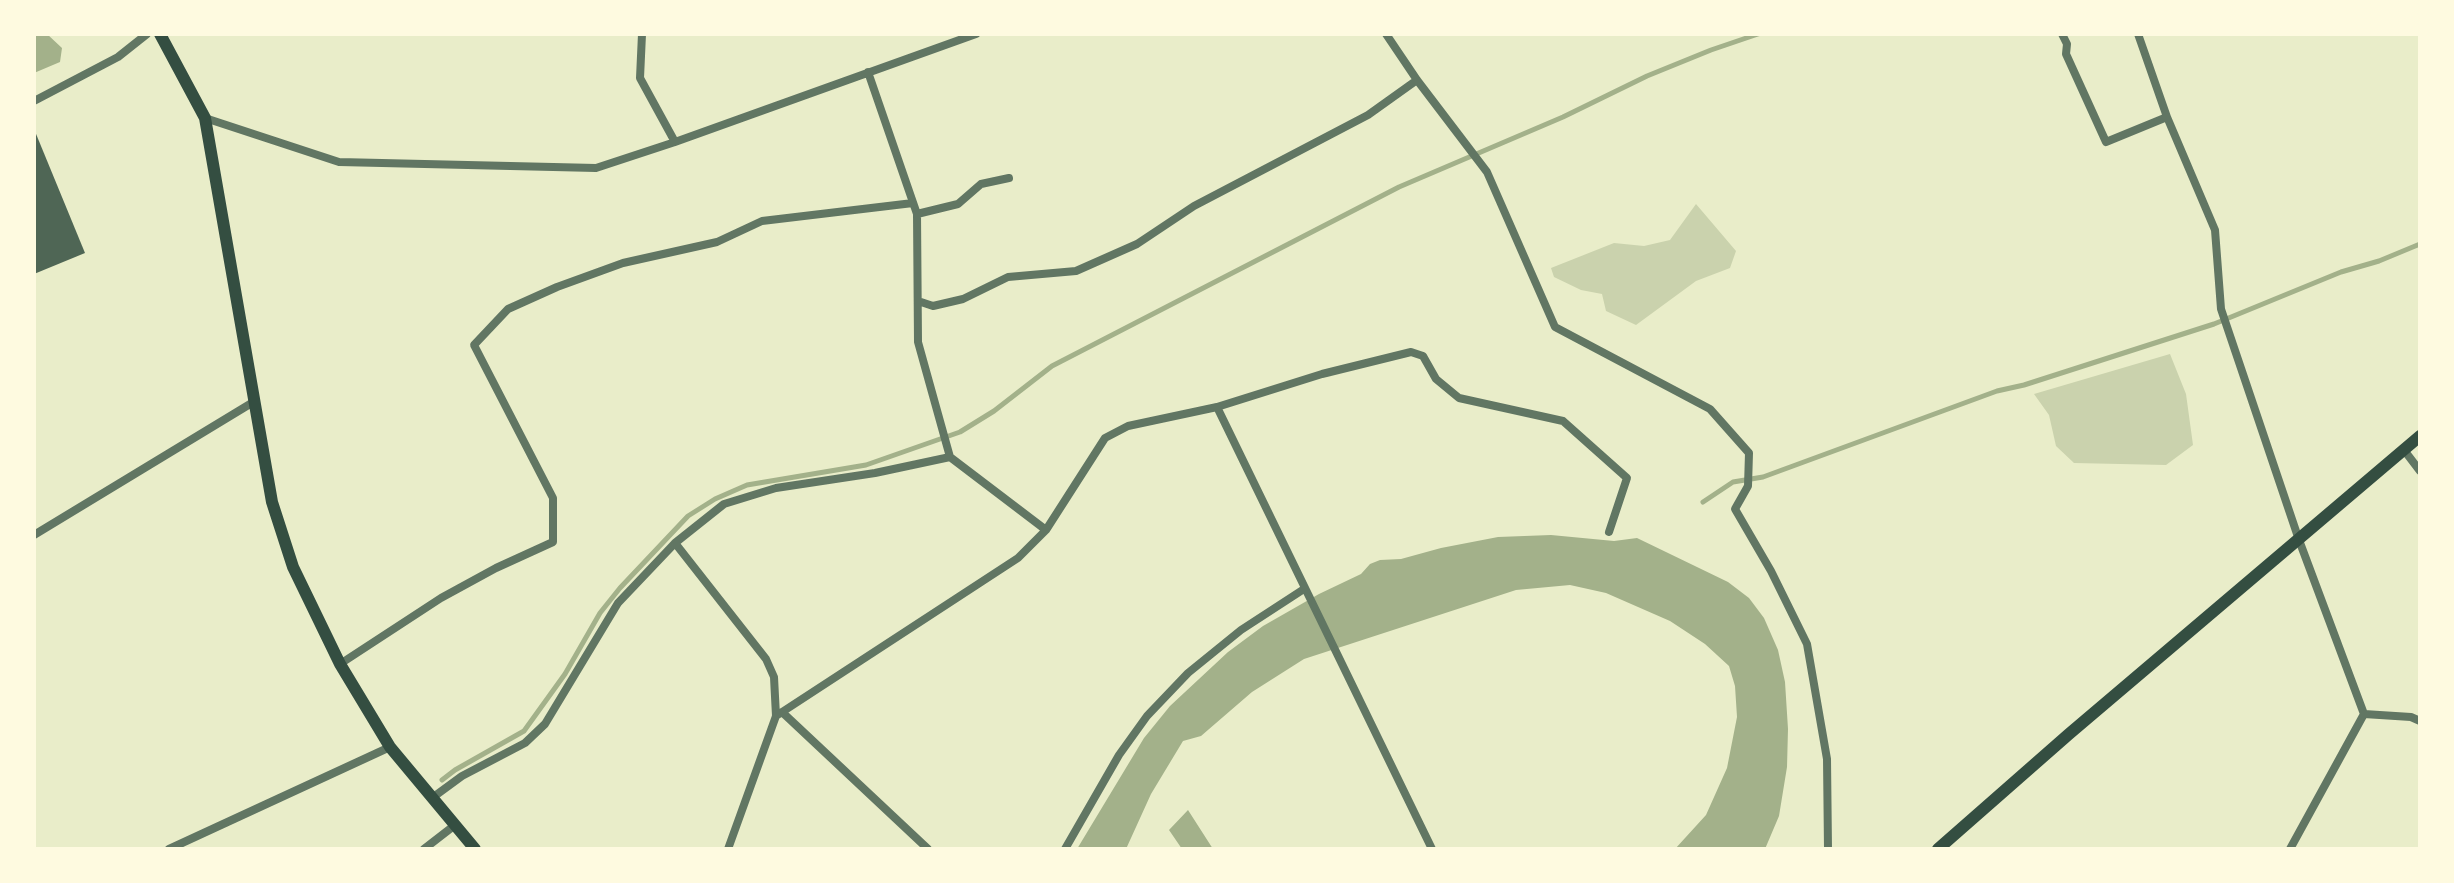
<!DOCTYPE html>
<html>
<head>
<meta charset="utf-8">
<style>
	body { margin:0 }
	#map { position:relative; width:2454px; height:883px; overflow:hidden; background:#e9edc9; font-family:"Sofia Sans Condensed",sans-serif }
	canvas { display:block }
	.frame { position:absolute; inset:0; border:36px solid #fefae0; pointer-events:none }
</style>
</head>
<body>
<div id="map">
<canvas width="2454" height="883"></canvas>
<div class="frame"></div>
</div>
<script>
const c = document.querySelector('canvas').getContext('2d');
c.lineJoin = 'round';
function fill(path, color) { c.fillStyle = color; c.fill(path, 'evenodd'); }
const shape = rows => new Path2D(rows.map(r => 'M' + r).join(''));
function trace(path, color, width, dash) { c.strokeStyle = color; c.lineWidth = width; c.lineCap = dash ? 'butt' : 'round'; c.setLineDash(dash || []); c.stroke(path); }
fill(shape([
	[1696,204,1736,251,1730,268,1696,281,1636,325,1606,311,1602,294,1581,290,1554,277,1551,268,1614,243,1644,246,1670,240],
	[2170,354,2186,394,2193,445,2166,465,2074,463,2056,446,2049,415,2034,394]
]), '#cad2ad');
fill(shape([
	[34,34,47,34,62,48,60,62,34,73],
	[1551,535,1614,541,1637,538,1728,582,1749,598,1764,618,1778,650,1785,682,1788,729,1787,767,1779,816,1765,849,1675,849,1706,815,1727,768,1737,717,1735,686,1729,666,1705,644,1670,621,1606,593,1570,585,1516,590,1304,659,1252,692,1201,736,1183,741,1151,794,1126,849,1077,849,1144,738,1170,706,1228,652,1263,626,1319,594,1361,574,1370,564,1380,560,1401,559,1441,548,1498,537],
	[1188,810,1213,849,1182,849,1169,830]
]), '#a3b18a');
trace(shape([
	[1703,502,1733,482,1763,477,1997,391,2024,385,2214,324,2341,272,2379,261,2420,244],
	[442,780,455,770,524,731,565,674,600,613,620,588,688,516,715,499,747,485,866,465,960,432,994,411,1052,366,1399,187,1563,117,1647,76,1711,50,1758,34]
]), '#a3b18a', 5);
fill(shape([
	[34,129,85,253,34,274]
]), '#4f6655');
trace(shape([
	[642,34,640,78,675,142],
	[1386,34,1417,80,1487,172,1555,327,1710,409,1749,453,1748,486,1735,509,1771,571,1807,644,1827,759,1828,849],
	[2062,34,2067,44,2066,54,2106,142,2167,117],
	[2138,34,2167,117,2215,230,2221,309,2299,540,2364,714,2290,849],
	[868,72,917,214,918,342,950,457,1046,530],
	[34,101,118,57,147,34],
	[205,118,339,162,596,168,675,142,976,34],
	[917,214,958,204,981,184,1009,178],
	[918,301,933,306,963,299,1008,277,1076,271,1137,244,1194,206,1368,115,1417,80],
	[1217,407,1432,849],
	[2404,450,2420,471],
	[34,535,255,401],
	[675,543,766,659,774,677,776,716,728,849],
	[340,664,441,598,496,568,553,542,553,498,474,345,508,309,557,287,623,263,717,242,762,221,913,203],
	[782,712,928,849],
	[2364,714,2411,717,2420,721],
	[776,716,1018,558,1046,530,1105,438,1128,426,1217,407,1322,374,1411,352,1423,356,1436,379,1459,398,1563,421,1627,478,1609,532],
	[432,798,462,776,525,743,545,724,618,603,675,543,724,504,776,488,875,473,950,457],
	[169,849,390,747],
	[424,849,455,825],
	[1065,849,1119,755,1147,716,1188,673,1241,630,1304,589]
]), '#617663', 8);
trace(shape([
	[160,34,205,118,272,502,293,567,340,664,390,747,475,849],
	[1938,849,2069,734,2420,436]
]), '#344e41', 12);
</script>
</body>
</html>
